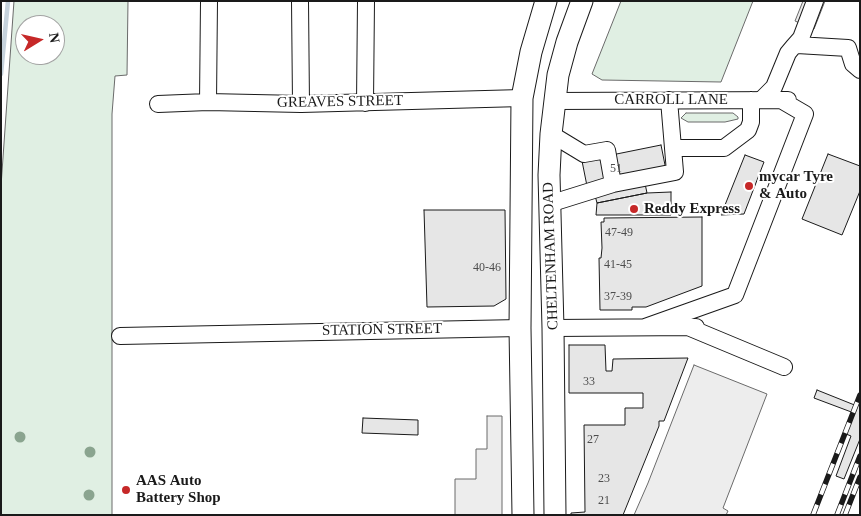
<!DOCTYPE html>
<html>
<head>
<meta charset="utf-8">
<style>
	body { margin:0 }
	#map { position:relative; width:861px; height:516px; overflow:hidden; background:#fff; font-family:"Times New Roman",serif }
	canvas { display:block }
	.frame { position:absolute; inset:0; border:2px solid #1a1a1a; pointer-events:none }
	.north { position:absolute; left:15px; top:15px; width:50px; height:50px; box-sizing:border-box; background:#fff; border:1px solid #a3a3a3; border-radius:50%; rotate:81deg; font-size:14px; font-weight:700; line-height:20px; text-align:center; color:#1a1a1a }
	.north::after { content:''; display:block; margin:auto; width:18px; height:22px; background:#c62828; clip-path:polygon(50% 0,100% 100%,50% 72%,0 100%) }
</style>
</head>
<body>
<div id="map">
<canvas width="861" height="516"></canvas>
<div class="frame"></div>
<div class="north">N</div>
</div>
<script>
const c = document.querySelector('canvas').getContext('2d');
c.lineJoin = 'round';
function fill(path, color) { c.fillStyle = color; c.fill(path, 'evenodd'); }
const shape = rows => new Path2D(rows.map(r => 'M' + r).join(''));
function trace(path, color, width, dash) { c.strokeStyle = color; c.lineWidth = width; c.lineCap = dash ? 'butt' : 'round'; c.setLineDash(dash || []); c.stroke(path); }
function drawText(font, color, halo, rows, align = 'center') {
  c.font = font + ' "Times New Roman",serif'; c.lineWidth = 4; c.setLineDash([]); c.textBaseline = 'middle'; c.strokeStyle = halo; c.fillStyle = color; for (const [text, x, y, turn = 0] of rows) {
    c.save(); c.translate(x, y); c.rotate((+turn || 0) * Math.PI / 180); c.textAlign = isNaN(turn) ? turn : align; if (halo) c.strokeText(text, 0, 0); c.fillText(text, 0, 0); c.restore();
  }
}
const green = shape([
	[14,1,128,1,127,75,115,76,112,114,112,515,1,515,1,186,14,1],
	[25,25,55,25,55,55,25,55,25,25],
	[621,1,753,1,721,82,602,80,592,74,621,1],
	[686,113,733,113,738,117,738,119,725,122,688,122,681,118,686,113]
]);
fill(green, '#e0efe3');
trace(green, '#6a6a6a', 1);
const parking = shape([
	[803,1,825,1,814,29,795,21,803,1],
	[694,365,767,394,723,508,728,511,726,515,634,515,648,483,694,365],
	[487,416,502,416,502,515,455,515,455,479,476,479,476,449,487,449,487,416]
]);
fill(parking, '#ededed');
trace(parking, '#6a6a6a', 1);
trace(shape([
	[1,74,8,1]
]), '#c6d2dc', 4.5);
const building = shape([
	[661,145,666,170,643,174,647,193,597,203,592,184,587,186,582,161,661,145],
	[828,154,860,166,860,191,842,235,802,219,828,154],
	[745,155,764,162,744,214,721,215,745,155],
	[671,192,671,215,596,215,597,203,647,193,671,192],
	[424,210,505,210,506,299,494,306,427,307,424,210],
	[702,217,702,286,646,307,632,307,632,310,600,310,599,258,601,258,602,248,601,222,604,222,604,218,702,217],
	[569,345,605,345,606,371,612,371,613,359,688,358,664,421,659,421,659,426,623,515,571,515,571,513,585,512,584,425,625,425,625,408,643,408,643,393,569,393,569,345],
	[817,390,857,406,860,398,860,439,844,479,836,476,851,436,846,434,854,413,814,398,817,390],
	[363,418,418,420,418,435,362,433,363,418]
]);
fill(building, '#e6e6e6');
trace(building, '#1a1a1a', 1);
const minor = shape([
	[300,1,301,104],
	[793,47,801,38,815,1],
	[761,100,774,87,788,53,793,47,797,45,848,48,853,64,860,70],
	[554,101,788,100],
	[208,102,209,1],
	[365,103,366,1],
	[158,104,208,102,301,104,522,98],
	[551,134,584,154,607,150,613,184],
	[673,148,724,148,748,130,751,122,751,100],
	[549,204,613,184,675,172,669,100],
	[645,327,735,295,805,114,781,100],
	[688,327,784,367],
	[553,328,696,327],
	[120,336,520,328]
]);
const major = shape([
	[523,515,520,328,522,98,531,52,546,1],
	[555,515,553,328,549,175,551,134,558,75,567,42,582,1]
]);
trace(minor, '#1a1a1a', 18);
trace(major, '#1a1a1a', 23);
trace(minor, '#fff', 16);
trace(major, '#fff', 21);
const rail = shape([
	[813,515,860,395],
	[837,515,860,456],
	[845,515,860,477]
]);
trace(rail, '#1a1a1a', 5.5);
trace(rail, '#fff', 4, [11]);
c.fillStyle = '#8aa48f';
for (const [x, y] of [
	[20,437],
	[90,452],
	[89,495]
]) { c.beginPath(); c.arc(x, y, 5.5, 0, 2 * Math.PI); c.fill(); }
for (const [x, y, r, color] of [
	[749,186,5,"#c62828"],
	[634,209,5,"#c62828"],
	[126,490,5,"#c62828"]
]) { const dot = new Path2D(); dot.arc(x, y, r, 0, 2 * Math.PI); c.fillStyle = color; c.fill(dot); trace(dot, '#fff', 2); }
drawText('12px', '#4d4d4d', null, [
	["51",616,169],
	["47-49",619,233],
	["41-45",618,265],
	["40-46",487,268],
	["37-39",618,297],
	["33",589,382],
	["27",593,440],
	["23",604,479],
	["21",604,501]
]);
drawText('15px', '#1a1a1a', '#fff', [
	["CARROLL LANE",671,100],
	["GREAVES STREET",340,102,-1],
	["CHELTENHAM ROAD",551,256,-92],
	["STATION STREET",382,330,-1]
]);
drawText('bold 15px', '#1a1a1a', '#fff', [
	["mycar Tyre",759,177],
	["& Auto",759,194],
	["Reddy Express",644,209],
	["AAS Auto",136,481],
	["Battery Shop",136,498]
], 'left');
</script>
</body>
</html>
